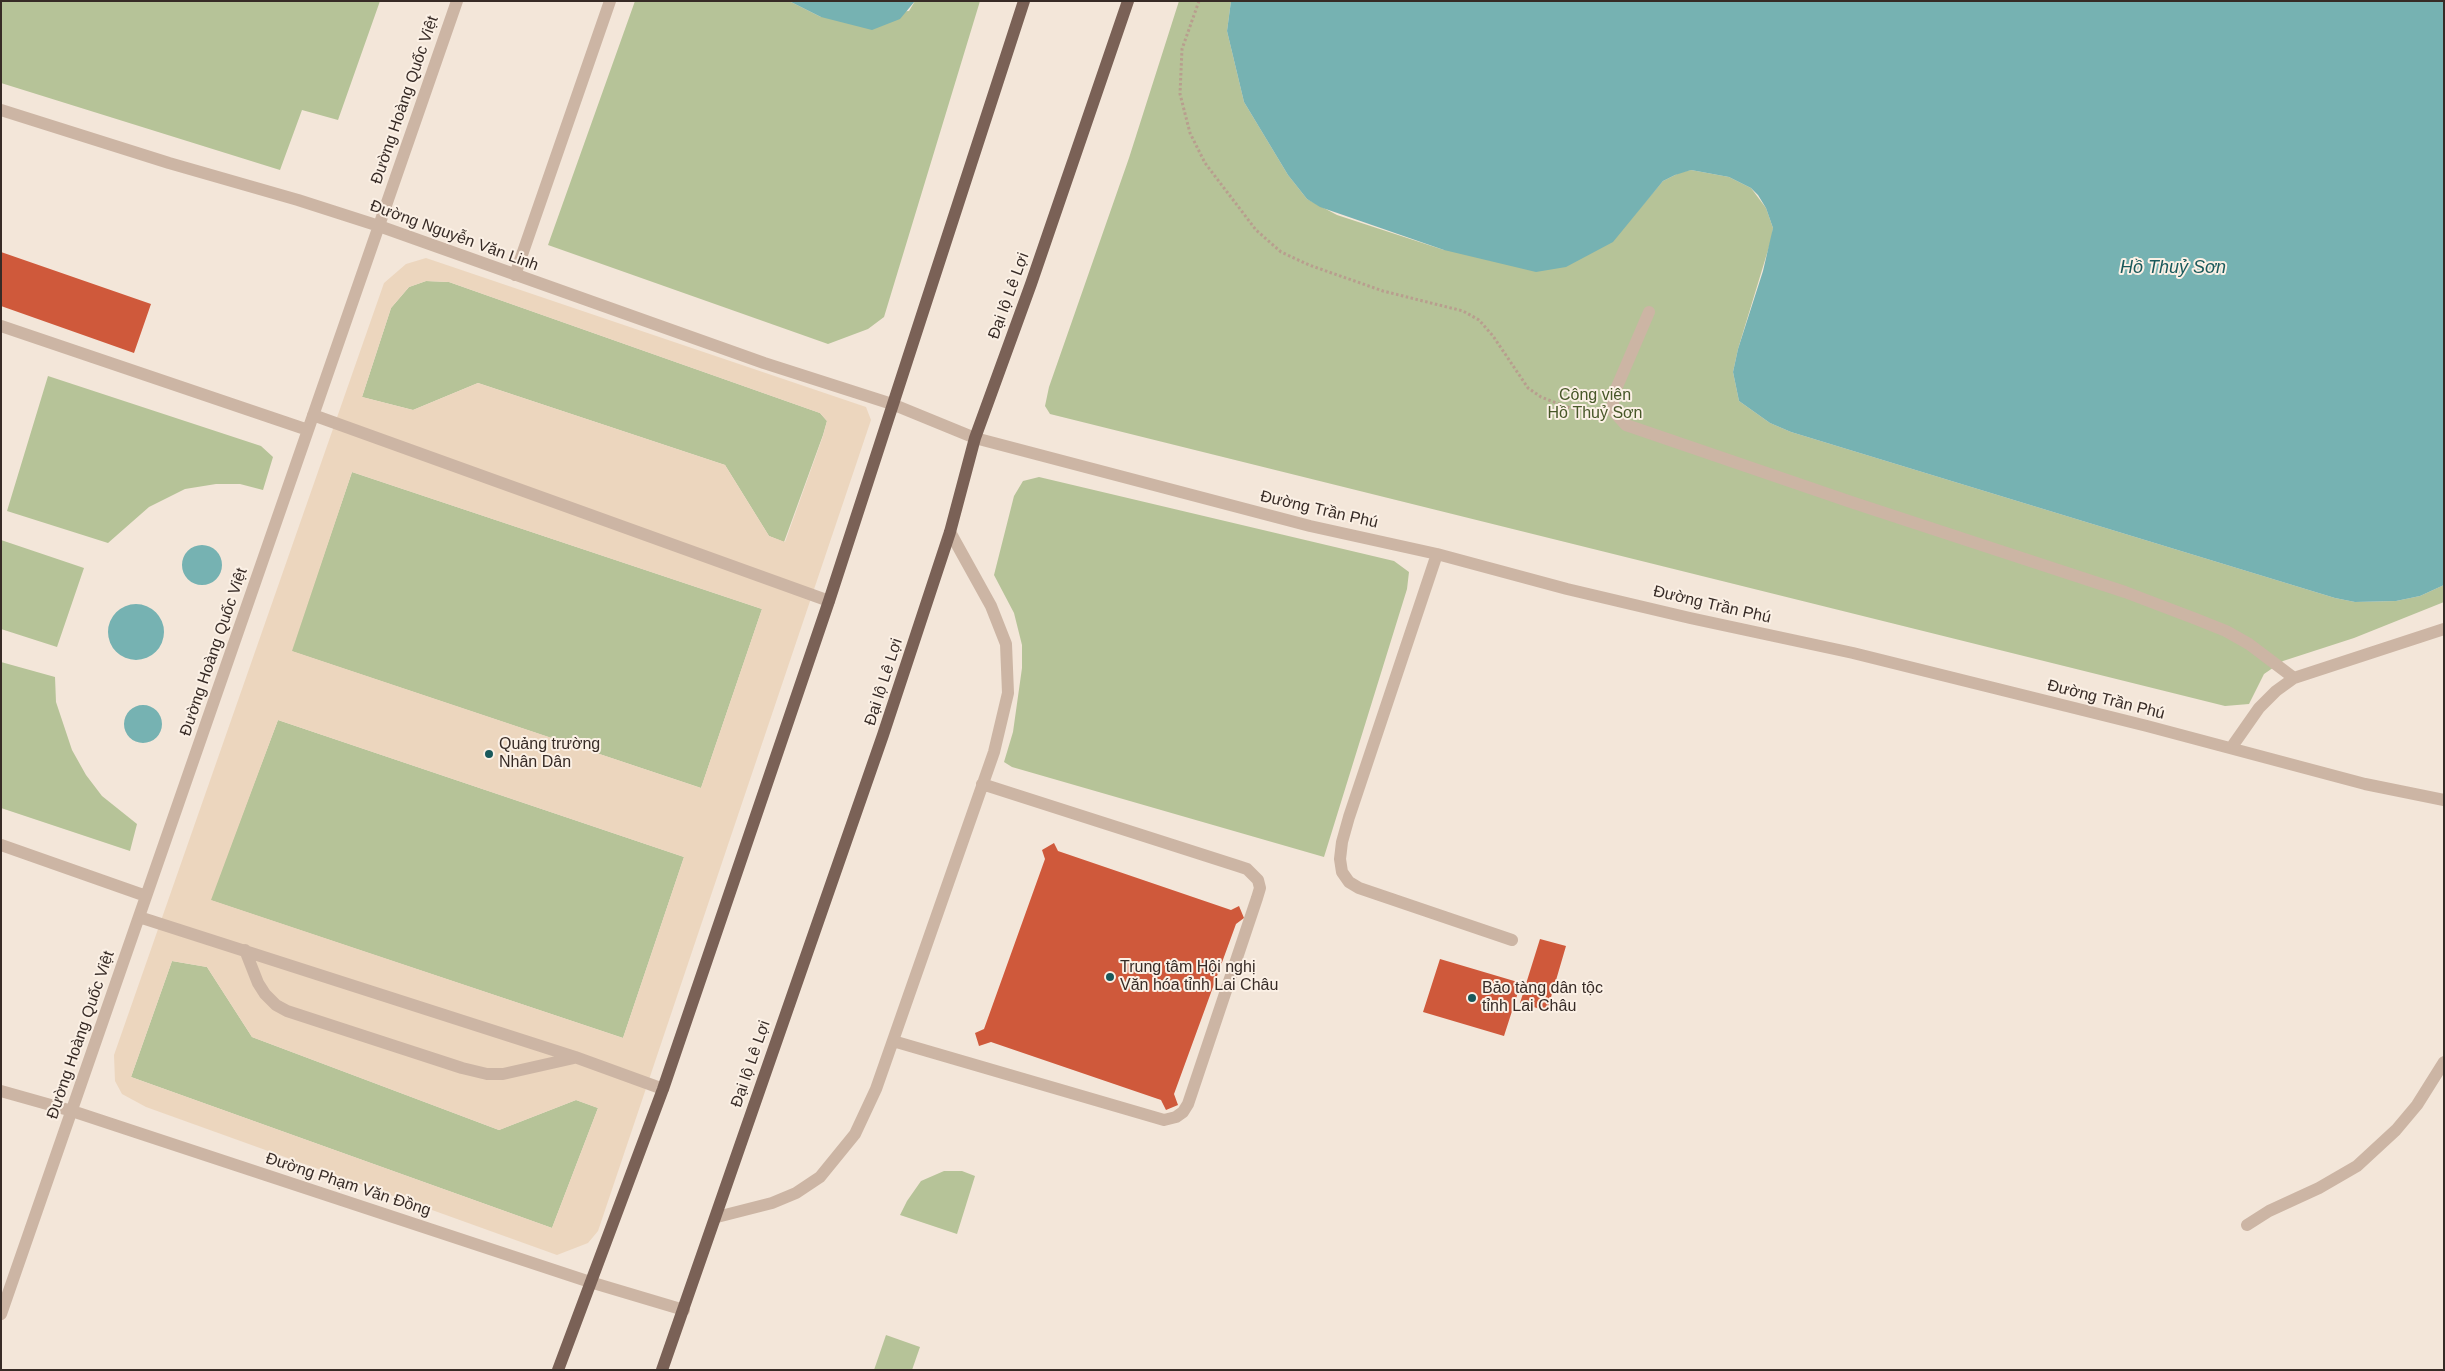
<!DOCTYPE html>
<html>
<head>
<meta charset="utf-8">
<style>
	body { margin:0 }
	#map { position:relative; width:2445px; height:1371px; overflow:hidden; background:#f3e6d9; font-family:Arial,sans-serif }
	canvas { display:block }
	.frame { position:absolute; inset:0; border:2px solid #372b26; pointer-events:none }
</style>
</head>
<body>
<div id="map">
<canvas width="2445" height="1371"></canvas>
<div class="frame"></div>
</div>
<script>
const c = document.querySelector('canvas').getContext('2d');
c.lineJoin = 'round';
function fill(path, color) { c.fillStyle = color; c.fill(path, 'evenodd'); }
const shape = rows => new Path2D(rows.map(r => 'M' + r).join(''));
function trace(path, color, width, dash) { c.strokeStyle = color; c.lineWidth = width; c.lineCap = dash ? 'butt' : 'round'; c.setLineDash(dash || []); c.stroke(path); }
function drawText(font, color, halo, rows, align = 'center') {
  c.font = font + ' Arial,sans-serif'; c.lineWidth = 4; c.setLineDash([]); c.textBaseline = 'middle'; c.strokeStyle = halo; c.fillStyle = color; for (const [text, x, y, turn = 0] of rows) {
    c.save(); c.translate(x, y); c.rotate((+turn || 0) * Math.PI / 180); c.textAlign = isNaN(turn) ? turn : align; if (halo) c.strokeText(text, 0, 0); c.fillText(text, 0, 0); c.restore();
  }
}
fill(shape([
	[1,1,380,1,338,120,302,110,280,170,1,83],
	[635,1,789,1,821,17,909,11,915,1,980,1,884,317,868,329,828,344,548,245],
	[1179,1,1231,1,1227,31,1244,102,1288,175,1307,199,1337,215,1444,250,1628,222,1663,181,1681,172,1691,170,1729,177,1751,188,1766,208,1773,228,1772,237,1738,349,1733,372,1739,401,1770,423,1791,432,2335,598,2355,602,2396,601,2420,596,2444,585,2444,602,2354,638,2283,661,2264,674,2249,704,2225,706,1050,414,1045,406,1049,387,1129,158],
	[426,281,449,282,820,413,827,421,823,435,784,542,769,536,725,465,478,383,413,410,362,397,391,308,409,287],
	[48,376,261,446,273,457,263,490,240,484,216,484,185,489,149,507,108,543,7,511],
	[352,472,762,609,701,788,291,651],
	[1039,477,1394,561,1409,572,1407,589,1324,857,1012,767,1004,762,1013,732,1022,668,1022,645,1014,613,994,575,1014,496,1023,481],
	[1,540,84,568,57,647,1,629],
	[1,662,55,677,56,702,72,750,86,775,102,796,137,824,130,851,1,808],
	[278,720,684,857,623,1038,210,900],
	[172,961,207,967,252,1037,499,1130,576,1100,598,1108,552,1228,131,1077],
	[944,1171,962,1171,975,1176,957,1234,900,1215,907,1201,921,1181],
	[886,1335,920,1347,912,1370,874,1370]
]), '#b6c398');
fill(shape([
	[426,258,866,407,871,420,598,1231,588,1243,557,1255,146,1107,122,1094,115,1081,114,1055,384,283,406,264],
	[426,281,449,282,820,413,827,421,823,436,785,542,769,536,725,465,478,383,413,410,362,397,391,308,409,287],
	[352,472,762,609,701,788,292,651],
	[278,720,684,857,623,1038,211,900],
	[172,961,207,967,252,1037,499,1130,576,1100,598,1108,552,1228,131,1077]
]), '#ecd6be');
fill(shape([
	[789,1,915,1,900,19,872,30,821,17],
	[1231,1,2444,1,2444,585,2420,596,2396,601,2355,602,2335,598,1791,432,1770,423,1739,401,1733,372,1738,349,1763,271,1773,228,1766,208,1758,195,1751,188,1729,177,1691,170,1675,175,1663,181,1613,242,1566,267,1536,272,1444,250,1320,207,1307,199,1288,175,1244,102,1227,31],
	'182 565a20 20 0 1 1 40 0a20 20 0 1 1-40 0Z',
	'108 632a28 28 0 1 1 56 0a28 28 0 1 1-56 0Z',
	'124 724a19 19 0 1 1 38 0a19 19 0 1 1-38 0Z'
]), '#76b2b2');
fill(shape([
	[1,252,151,304,134,353,1,306],
	[1054,843,1058,851,1231,910,1239,906,1244,918,1236,924,1174,1094,1178,1105,1166,1110,1161,1100,991,1042,979,1046,975,1033,984,1029,1045,859,1042,850],
	[1540,939,1566,946,1547,1011,1520,1003],
	[1440,959,1521,983,1504,1036,1423,1012]
]), '#cf593b');
trace(shape([
	[1199,1,1182,49,1180,94,1190,133,1205,163,1256,230,1281,252,1309,265,1383,291,1463,311,1479,320,1493,336,1528,388,1541,397,1564,406,1599,416]
]), '#b89e8e', 3, [2.5, 2.5]);
trace(shape([
	[1,110,169,163,298,200,379,226,764,363,892,404,975,438,1310,526,1437,554,1567,589,1690,618,1853,653,2147,726,2365,784,2444,800],
	[515,275,610,1],
	[1649,312,1613,396,1613,411,1626,425,1851,502,2125,592,2196,619,2226,631,2249,644,2294,678],
	[1,326,308,430],
	[313,415,829,601],
	[1437,554,1349,817,1342,842,1340,859,1342,872,1349,882,1359,888,1512,940],
	[2231,748,2259,708,2276,691,2294,678,2444,629],
	[1,845,146,896],
	[139,917,575,1057,663,1089],
	[245,950,258,983,265,994,276,1005,287,1011,462,1068,487,1074,503,1074,574,1058],
	[893,1041,1164,1120,1176,1117,1183,1112,1188,1104,1257,898,1260,888,1258,880,1247,869,1238,866,982,784],
	[1,1091,72,1111,590,1282,684,1310],
	[717,1217,772,1203,796,1193,820,1177,855,1134,876,1089,994,752,1008,693,1006,644,991,606,950,532],
	[2247,1225,2269,1211,2319,1188,2357,1166,2396,1130,2417,1105,2444,1062],
	[1,1314,457,1]
]), '#ccb5a4', 12);
trace(shape([
	[558,1370,663,1089,829,601,1024,1],
	[662,1370,883,735,950,532,975,438,1031,284,1128,1]
]), '#7a6156', 12);
for (const [x, y, r, color] of [
	[489,754,5,"#19595b"],
	[1110,977,5,"#19595b"],
	[1472,998,5,"#19595b"]
]) { const dot = new Path2D(); dot.arc(x, y, r, 0, 2 * Math.PI); c.fillStyle = color; c.fill(dot); trace(dot, '#fbf0e5', 2); }
drawText('16px', '#372b26', '#fbf0e5', [
	["Đường Hoàng Quốc Việt",405,100,-71],
	["Đường Nguyễn Văn Linh",454,236,20],
	["Đại lộ Lê Lợi",1009,296,-70],
	["Đường Trần Phú",1319,510,13],
	["Đường Trần Phú",1712,605,13],
	["Đường Hoàng Quốc Việt",214,652,-71],
	["Đại lộ Lê Lợi",884,682,-72],
	["Đường Trần Phú",2106,700,14],
	["Đường Hoàng Quốc Việt",81,1035,-71],
	["Đại lộ Lê Lợi",751,1064,-71],
	["Đường Phạm Văn Đồng",348,1185,18]
]);
drawText('16px', '#475728', '#fbf0e5', [
	["Công viên",1595,396],
	["Hồ Thuỷ Sơn",1595,414]
]);
drawText('16px', '#372b26', '#fbf0e5', [
	["Quảng trường",499,745],
	["Nhân Dân",499,763],
	["Trung tâm Hội nghị",1120,968],
	["Văn hóa tỉnh Lai Châu",1120,986],
	["Bảo tàng dân tộc",1482,989],
	["tỉnh Lai Châu",1482,1007]
], 'left');
drawText('italic 18px', '#19595b', '#fbf0e5', [
	["Hồ Thuỷ Sơn",2173,268]
]);
</script>
</body>
</html>
